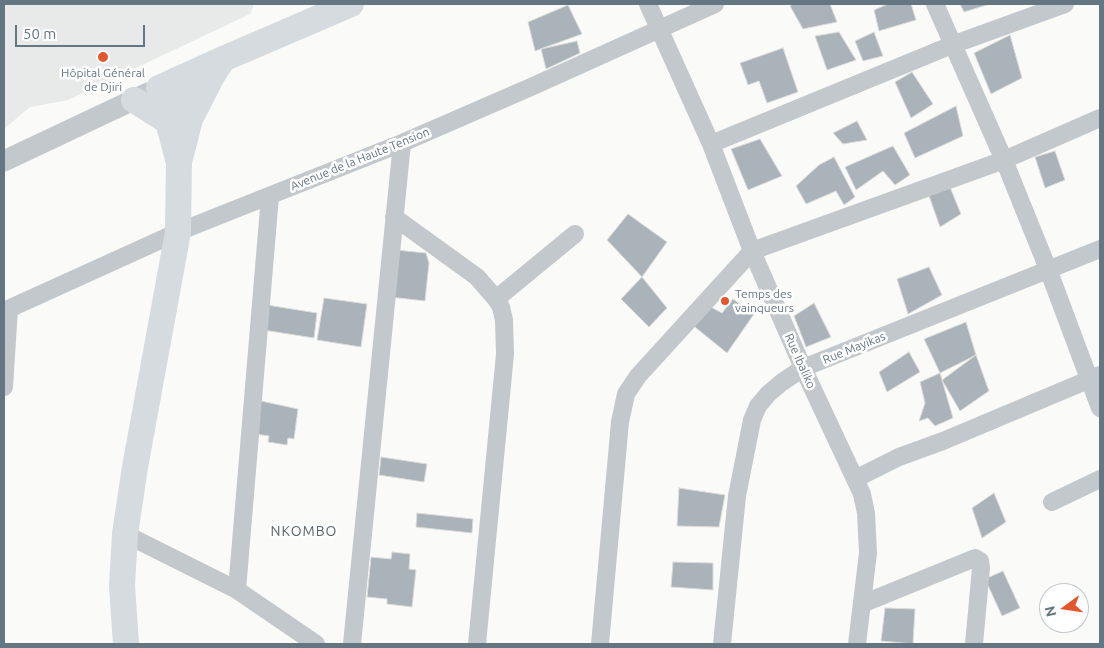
<!DOCTYPE html>
<html>
<head>
<meta charset="utf-8">
<style>
	body { margin:0 }
	#map { position:relative; width:1104px; height:648px; overflow:hidden; background:#fafaf8; font-family:Ubuntu,sans-serif }
	canvas { display:block }
	.frame { position:absolute; inset:0; border:5px solid #657683; pointer-events:none }
	.north { position:absolute; left:1039px; top:583px; width:50px; height:50px; box-sizing:border-box; background:#fff; border:1px solid #c1c8cd; border-radius:50%; rotate:256deg; font-size:14px; font-weight:700; line-height:20px; text-align:center; color:#657683 }
	.north::after { content:''; display:block; margin:auto; width:18px; height:22px; background:#e4572e; clip-path:polygon(50% 0,100% 100%,50% 72%,0 100%) }
	.scale { position:absolute; left:15px; top:25px; width:130px; height:22px; box-sizing:border-box; border:2px solid #657683; border-top:0; padding-left:6px; font-size:15px; line-height:18px; white-space:nowrap; color:#657683; -webkit-text-stroke:4px #fff; paint-order:stroke }
</style>
</head>
<body>
<div id="map">
<canvas width="1104" height="648"></canvas>
<div class="frame"></div>
<div class="north">N</div>
<div class="scale">50 m</div>
</div>
<script>
const c = document.querySelector('canvas').getContext('2d');
c.lineJoin = 'round';
function fill(path, color) { c.fillStyle = color; c.fill(path, 'evenodd'); }
const shape = rows => new Path2D(rows.map(r => 'M' + r).join(''));
function trace(path, color, width, dash) { c.strokeStyle = color; c.lineWidth = width; c.lineCap = dash ? 'butt' : 'round'; c.setLineDash(dash || []); c.stroke(path); }
function drawText(font, color, halo, rows, align = 'center') {
  c.font = font + ' Ubuntu,sans-serif'; c.lineWidth = 5; c.setLineDash([]); c.textBaseline = 'middle'; c.strokeStyle = halo; c.fillStyle = color; for (const [text, x, y, turn = 0] of rows) {
    c.save(); c.translate(x, y); c.rotate((+turn || 0) * Math.PI / 180); c.textAlign = isNaN(turn) ? turn : align; if (halo) c.strokeText(text, 0, 0); c.fillText(text, 0, 0); c.restore();
  }
}
fill(shape([
	[4,4,254,4,250,14,68,100,30,107,4,129]
]), '#e8e9e9');
const building = shape([
	[793,4,830,4,837,22,803,29,790,6,793,4],
	[888,4,911,4,916,20,879,31,874,10,888,4],
	[960,4,990,4,964,12,960,4],
	[568,5,582,34,535,51,528,22,568,5],
	[839,32,856,60,827,70,815,36,839,32],
	[874,32,883,56,863,61,855,41,874,32],
	[1010,35,1022,78,991,94,974,53,1010,35],
	[577,41,580,53,546,69,541,49,577,41],
	[783,48,798,92,767,103,759,81,748,85,740,63,783,48],
	[912,72,933,104,911,118,895,82,912,72],
	[956,106,963,136,915,158,904,133,956,106],
	[857,121,867,140,843,144,833,133,857,121],
	[760,139,782,176,748,190,731,149,760,139],
	[893,146,910,175,895,185,883,171,856,190,845,167,893,146],
	[1055,151,1065,180,1045,188,1035,157,1055,151],
	[834,157,855,197,844,205,836,191,806,204,796,186,819,165,834,157],
	[950,187,961,214,940,227,928,193,950,187],
	[628,214,667,242,642,277,607,240,628,214],
	[396,250,426,253,429,263,425,301,390,297,396,250],
	[929,267,942,295,908,314,897,279,929,267],
	[642,277,667,308,649,327,621,299,642,277],
	[324,298,367,304,361,347,317,340,324,298],
	[733,299,754,314,727,353,690,323,705,304,722,313,733,299],
	[814,303,831,337,806,347,794,316,814,303],
	[267,305,317,313,314,338,263,330,267,305],
	[966,322,976,355,940,373,924,339,966,322],
	[909,352,920,372,887,392,879,372,909,352],
	[976,355,989,391,960,411,942,380,976,355],
	[940,373,953,418,935,426,928,418,919,421,925,403,920,382,940,373],
	[261,401,298,409,294,439,288,438,287,445,268,442,269,436,255,434,261,401],
	[381,457,427,464,424,482,379,475,381,457],
	[679,488,725,495,719,527,677,526,679,488],
	[994,493,1006,522,982,538,972,508,994,493],
	[417,513,473,519,472,533,416,527,417,513],
	[392,552,410,554,409,569,416,570,412,607,387,604,387,599,367,597,371,557,391,559,392,552],
	[673,562,713,563,713,590,671,587,673,562],
	[1003,571,1020,608,1002,616,985,579,1003,571],
	[885,608,915,609,913,644,881,641,885,608]
]);
fill(building, '#aab3b9');
trace(building, '#dcdcda', 1);
trace(shape([
	[648,4,711,144,752,251,803,368,862,494,866,513,868,553,857,644],
	[935,4,1004,160,1048,269,1100,408],
	[711,144,952,45,1065,4],
	[394,217,477,277,496,299,501,307,504,320,505,354,477,644],
	[496,299,575,234],
	[4,311,178,232,402,143,531,87,715,4],
	[4,387,9,309],
	[857,478,899,457,943,441,1100,375],
	[1052,502,1100,479],
	[125,534,237,590,316,644],
	[237,590,270,196],
	[862,604,975,558,980,561,981,568,974,644],
	[352,644,402,143],
	[600,644,620,422,626,394,638,376,752,251,1004,160,1100,118],
	[722,644,737,496,752,420,758,406,768,394,781,383,803,368,1100,249]
]), '#c3c8cc', 18);
trace(shape([
	[4,161,148,93]
]), '#c3c8cc', 21);
trace(shape([
	[134,100,169,122],
	[190,119,212,76,223,59],
	[178,159,159,88,223,59,351,4],
	[126,644,122,586,125,534,135,467,178,232,179,162,190,119,182,101,176,80]
]), '#d6dbdf', 26);
for (const [x, y, r, color] of [
	[103,57,6,"#e4572e"],
	[725,301,5,"#e4572e"]
]) { const dot = new Path2D(); dot.arc(x, y, r, 0, 2 * Math.PI); c.fillStyle = color; c.fill(dot); trace(dot, '#fff', 2); }
drawText('12px', '#657683', '#fff', [
	["Hôpital Général",103,73],
	["de Djiri",103,87],
	["Temps des",735,294,"left"],
	["vainqueurs",735,308,"left"]
]);
drawText('12px', '#657683', '#fff', [
	["Avenue de la Haute Tension",360,159,-22],
	["Rue Mayikas",854,348,-22],
	["Rue Ibaliko",800,361,66]
]);
c.letterSpacing = '1px';
drawText('14px', '#57646e', '#fff', [
	["NKOMBO",304,531]
]);
c.letterSpacing = '0px';
</script>
</body>
</html>
